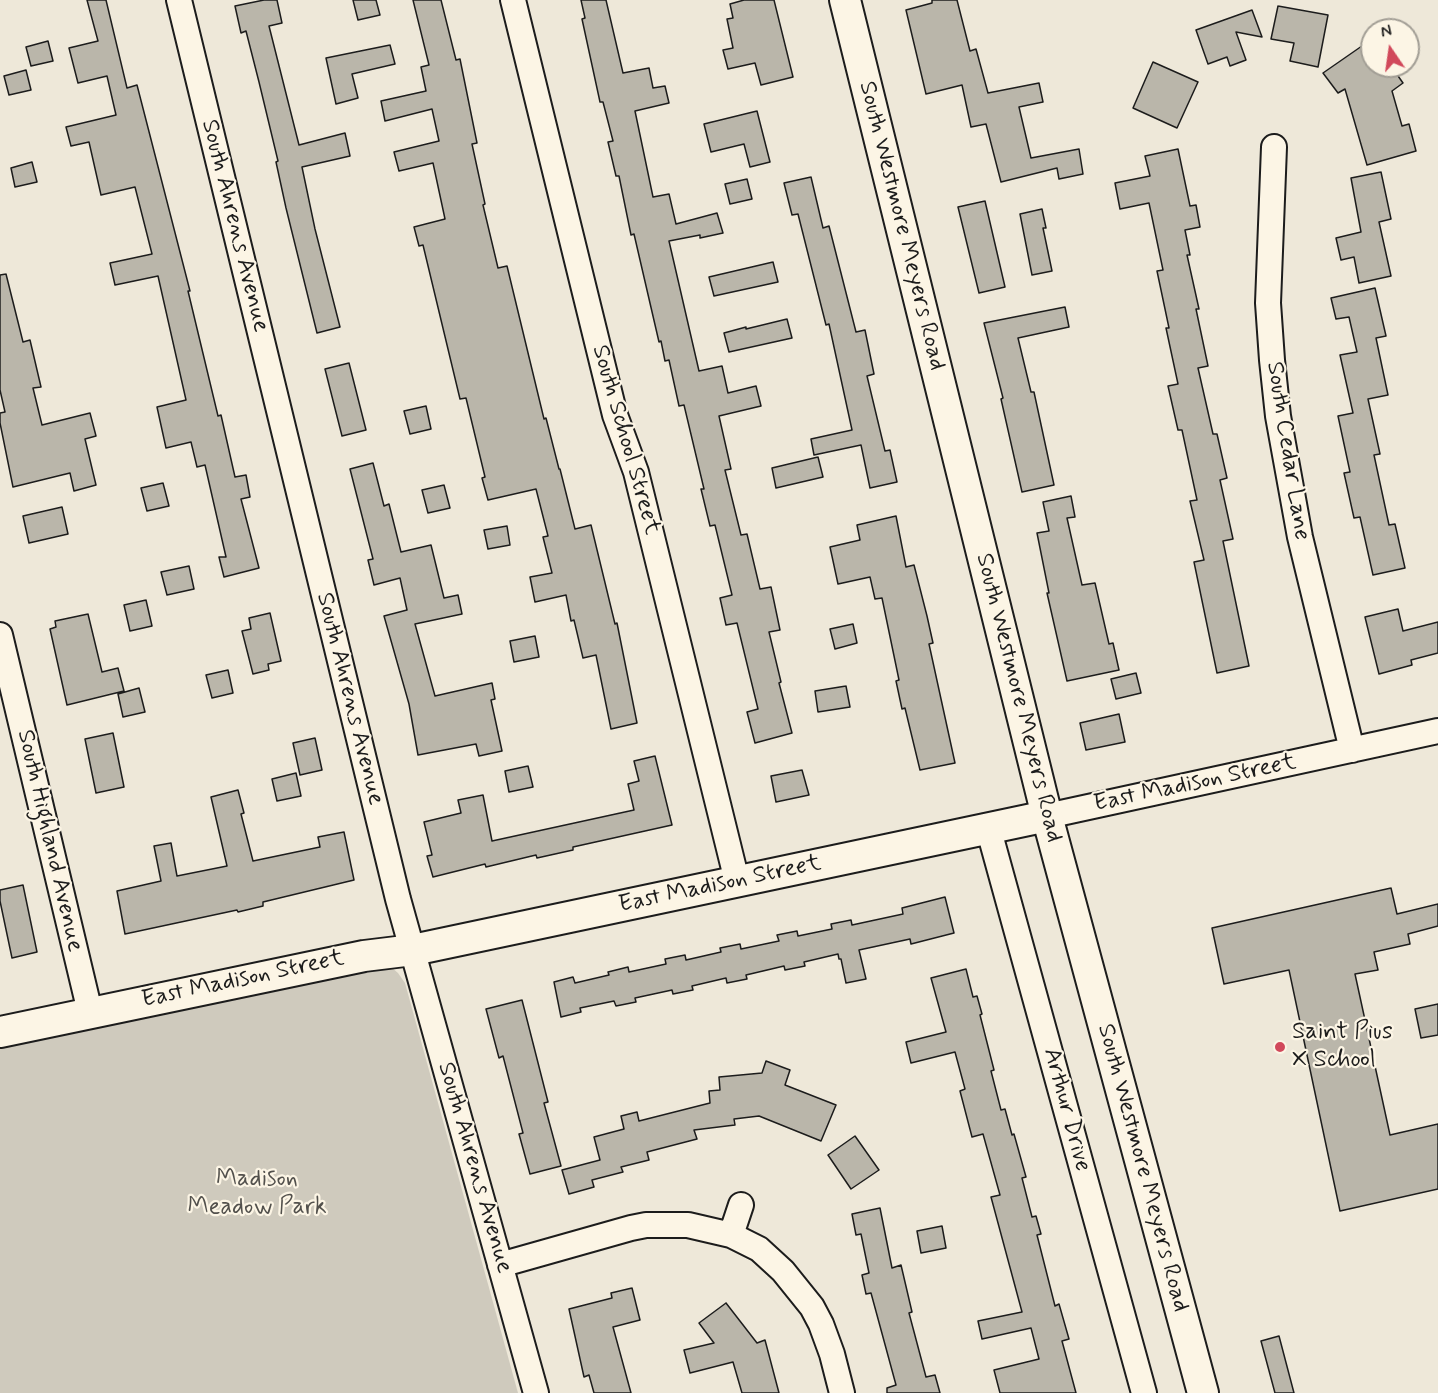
<!DOCTYPE html>
<html>
<head>
<meta charset="utf-8">
<style>
	body { margin:0 }
	#map { position:relative; width:1438px; height:1393px; overflow:hidden; background:#eee8d9; font-family:Mynerve,sans-serif }
	canvas { display:block }
	.north { position:absolute; left:1360px; top:18px; width:60px; height:60px; box-sizing:border-box; background:#fcf5e5; border:2px solid #a29e95; border-radius:50%; rotate:347deg; font-size:16px; font-weight:700; line-height:24px; text-align:center; color:#1c1c1c }
	.north::after { content:''; display:block; margin:auto; width:21px; height:27px; background:#d1495b; clip-path:polygon(50% 0,100% 100%,50% 72%,0 100%) }
</style>
</head>
<body>
<div id="map">
<canvas width="1438" height="1393"></canvas>
<div class="north">N</div>
</div>
<script>
const c = document.querySelector('canvas').getContext('2d');
c.lineJoin = 'round';
function fill(path, color) { c.fillStyle = color; c.fill(path, 'evenodd'); }
const shape = rows => new Path2D(rows.map(r => 'M' + r).join(''));
function trace(path, color, width, dash) { c.strokeStyle = color; c.lineWidth = width; c.lineCap = dash ? 'butt' : 'round'; c.setLineDash(dash || []); c.stroke(path); }
function drawText(font, color, halo, rows, align = 'center') {
  c.font = font + ' Mynerve,sans-serif'; c.lineWidth = 4.5; c.setLineDash([]); c.textBaseline = 'middle'; c.strokeStyle = halo; c.fillStyle = color; for (const [text, x, y, turn = 0] of rows) {
    c.save(); c.translate(x, y); c.rotate((+turn || 0) * Math.PI / 180); c.textAlign = isNaN(turn) ? turn : align; if (halo) c.strokeText(text, 0, 0); c.fillText(text, 0, 0); c.restore();
  }
}
fill(shape([
	[375,967,391,967,398,973,405,983,518,1393,0,1393,0,1045]
]), '#cfcabd');
const building = shape([
	[87,0,106,0,127,88,137,85,190,291,188,291,218,416,221,415,235,477,246,475,250,497,241,499,259,568,224,577,219,557,226,557,205,465,197,467,191,442,166,448,157,407,186,400,158,276,115,285,110,263,152,254,135,187,101,195,89,142,71,146,66,127,116,115,107,76,78,83,69,48,98,41,87,0],
	[264,0,277,0,282,23,269,26,299,145,345,133,350,156,302,167,315,229,340,327,317,333,286,208,276,162,278,161,259,82,246,31,241,33,235,6,264,0],
	[353,0,376,0,380,15,358,20,353,0],
	[413,0,441,0,456,60,460,59,477,143,472,144,485,204,483,205,498,268,507,266,544,419,546,418,559,469,560,469,575,529,591,525,615,624,617,623,637,723,611,729,596,655,583,658,574,620,571,621,566,595,535,602,530,577,552,573,543,537,548,536,536,489,488,500,482,478,485,477,466,398,460,399,423,245,419,246,414,227,445,219,433,163,399,171,394,152,439,141,432,109,385,121,381,101,426,91,421,67,429,65,413,0],
	[581,0,606,0,623,73,649,68,653,88,665,86,669,103,635,111,653,197,669,194,676,224,717,213,723,233,700,238,700,235,669,241,699,371,722,366,728,393,756,386,761,406,719,416,731,469,725,470,741,535,747,534,760,589,771,587,780,630,769,632,781,682,779,683,792,733,755,743,747,712,758,709,737,623,726,625,720,598,732,595,715,525,710,526,701,489,704,489,684,405,679,406,669,360,665,361,661,341,659,342,634,234,631,235,619,176,616,176,608,142,613,141,603,102,600,102,582,19,585,18,581,0],
	[744,0,774,0,793,77,761,85,755,63,728,69,723,50,733,48,727,19,733,18,730,4,744,0],
	[932,0,957,0,970,51,976,49,988,93,1039,83,1043,102,1019,107,1031,158,1079,149,1083,174,1059,179,1057,168,1001,182,986,124,971,127,962,85,926,94,906,10,932,3,932,0],
	[1278,6,1328,15,1318,67,1290,61,1294,43,1271,39,1278,6],
	[1252,10,1262,37,1236,32,1246,60,1230,66,1227,57,1208,64,1196,30,1252,10],
	[1372,39,1372,66,1391,66,1403,83,1392,91,1402,126,1409,124,1416,151,1367,165,1345,89,1338,93,1323,73,1372,39],
	[48,41,53,61,31,66,26,47,48,41],
	[390,45,395,64,352,74,358,98,336,104,326,58,390,45],
	[1153,62,1198,82,1177,128,1133,108,1153,62],
	[26,70,31,90,9,95,4,76,26,70],
	[757,111,770,162,750,167,744,144,711,152,704,124,757,111],
	[1178,149,1190,206,1196,205,1200,227,1185,230,1190,255,1187,255,1199,309,1196,309,1208,366,1198,368,1213,434,1217,434,1227,478,1220,480,1233,539,1223,541,1249,666,1217,673,1194,562,1204,560,1190,501,1197,500,1182,430,1178,430,1168,386,1178,384,1166,328,1169,328,1157,271,1163,270,1149,203,1120,209,1115,183,1150,176,1145,156,1178,149],
	[32,162,37,182,15,187,11,168,32,162],
	[1381,172,1391,219,1379,222,1391,276,1359,283,1354,257,1341,260,1336,238,1361,232,1351,178,1381,172],
	[811,177,823,228,829,226,856,332,865,330,874,374,867,376,885,451,890,450,897,482,870,488,861,445,814,455,811,439,852,430,829,324,826,325,798,214,792,215,784,183,811,177],
	[747,179,752,199,730,204,725,184,747,179],
	[985,201,1005,287,979,293,958,207,985,201],
	[1042,209,1046,228,1043,228,1052,271,1032,275,1020,214,1042,209],
	[773,262,778,282,714,296,709,277,773,262],
	[6,274,23,342,30,340,41,387,33,388,42,425,90,413,96,436,85,439,96,485,74,491,70,473,13,487,0,423,0,413,5,412,0,390,0,275,6,274],
	[1375,288,1386,336,1376,338,1388,395,1368,399,1380,454,1374,455,1389,525,1395,524,1405,568,1373,575,1360,517,1354,518,1344,473,1350,472,1338,416,1353,413,1340,355,1357,352,1349,317,1336,319,1331,298,1375,288],
	[1065,307,1069,327,1018,338,1031,392,1034,392,1054,485,1022,492,1001,399,1003,398,984,323,1065,307],
	[787,319,792,338,729,352,724,333,746,327,746,329,787,319],
	[349,363,366,430,342,436,325,369,349,363],
	[426,406,431,429,410,434,404,411,426,406],
	[818,457,823,477,776,488,772,468,818,457],
	[373,463,384,506,389,504,401,552,431,545,444,598,458,595,462,614,415,624,435,696,492,683,495,699,491,700,502,751,479,756,476,744,418,755,409,704,384,616,407,610,400,578,374,585,368,560,373,559,350,469,373,463],
	[163,483,169,506,147,511,141,488,163,483],
	[444,485,450,508,428,513,422,490,444,485],
	[1071,496,1075,517,1067,518,1082,585,1095,583,1109,644,1113,643,1119,670,1067,681,1047,593,1049,593,1037,533,1049,531,1043,502,1071,496],
	[62,507,68,534,29,543,23,516,62,507],
	[896,516,906,567,914,565,927,616,933,643,929,644,955,763,920,770,905,708,902,709,896,681,899,680,882,598,875,599,870,577,838,584,830,547,860,540,857,525,896,516],
	[507,526,510,545,488,549,484,530,507,526],
	[189,566,194,589,167,595,161,572,189,566],
	[146,600,152,626,130,631,124,605,146,600],
	[1398,609,1403,631,1438,622,1438,653,1411,660,1412,665,1379,674,1365,617,1398,609],
	[270,613,281,661,268,664,269,670,253,674,242,631,251,629,249,618,270,613],
	[88,614,102,672,118,668,124,691,67,705,50,629,56,627,55,621,88,614],
	[853,624,857,643,835,649,830,629,853,624],
	[535,636,539,657,514,662,510,641,535,636],
	[228,670,233,693,212,698,206,675,228,670],
	[1136,673,1141,693,1116,699,1111,679,1136,673],
	[846,686,850,707,818,712,815,691,846,686],
	[139,688,145,712,123,717,118,694,139,688],
	[1119,714,1125,742,1086,750,1080,723,1119,714],
	[113,733,124,787,96,793,85,739,113,733],
	[315,738,322,770,300,775,293,743,315,738],
	[655,756,672,825,573,847,573,850,537,858,536,855,486,867,485,864,433,877,427,856,432,855,424,822,461,813,458,800,483,795,492,841,634,810,628,784,639,781,634,761,655,756],
	[528,766,533,787,509,792,505,771,528,766],
	[802,770,809,795,776,802,771,776,802,770],
	[296,773,301,796,277,801,272,779,296,773],
	[238,790,244,813,241,814,253,861,320,847,318,837,344,832,354,880,263,902,263,906,238,912,237,910,125,934,117,891,161,881,154,846,171,843,177,876,227,866,211,797,238,790],
	[23,885,37,952,12,958,0,901,0,890,23,885],
	[1391,888,1397,914,1438,904,1438,926,1408,934,1410,944,1374,952,1378,970,1355,974,1390,1135,1438,1124,1438,1189,1340,1211,1289,970,1224,984,1212,928,1391,888],
	[945,897,954,933,911,944,910,939,859,950,866,979,846,983,841,959,839,959,838,954,804,962,805,966,785,970,784,966,746,975,747,979,727,983,726,978,692,986,693,990,673,994,672,990,635,998,636,1002,616,1006,614,1001,580,1008,581,1012,561,1017,554,982,573,977,575,983,609,975,608,972,628,967,629,972,666,964,665,959,685,955,686,960,721,952,720,948,740,944,741,949,779,941,777,935,797,931,798,936,832,929,831,924,851,920,852,925,903,914,902,908,945,897],
	[966,969,973,997,977,996,982,1014,980,1015,994,1070,991,1071,1001,1110,1005,1109,1012,1135,1014,1134,1026,1177,1022,1178,1032,1217,1036,1216,1041,1234,1037,1235,1055,1306,1059,1304,1069,1339,1062,1341,1076,1393,1000,1393,994,1370,1039,1359,1031,1328,982,1339,978,1321,1022,1312,991,1197,1000,1195,983,1134,972,1137,960,1091,965,1089,955,1052,911,1063,906,1042,946,1032,931,978,966,969],
	[522,1000,548,1102,544,1103,561,1166,530,1174,519,1134,523,1133,503,1056,499,1058,486,1009,522,1000],
	[1438,1004,1438,1035,1421,1038,1415,1009,1438,1004],
	[766,1061,790,1070,785,1085,836,1105,821,1141,759,1116,734,1119,735,1125,694,1130,697,1139,647,1152,649,1160,621,1167,623,1172,592,1180,594,1187,569,1194,562,1170,600,1160,594,1137,624,1129,621,1116,637,1112,639,1121,710,1103,709,1091,720,1090,719,1077,762,1073,766,1061],
	[855,1136,879,1170,851,1189,828,1155,855,1136],
	[880,1208,892,1268,901,1265,912,1312,909,1313,926,1377,935,1375,940,1393,887,1393,887,1388,896,1385,871,1293,866,1294,862,1275,869,1273,861,1234,856,1235,852,1214,880,1208],
	[942,1226,946,1248,921,1253,917,1231,942,1226],
	[632,1288,640,1320,613,1327,631,1393,594,1393,589,1375,584,1377,569,1309,612,1298,611,1293,632,1288],
	[726,1303,757,1343,765,1340,779,1393,742,1393,733,1362,690,1373,684,1350,714,1343,699,1323,726,1303],
	[1279,1336,1294,1393,1275,1393,1261,1341,1279,1336]
]);
fill(building, '#bab6aa');
trace(building, '#1c1c1c', 1.5);
const minor = shape([
	[179,0,398,899,536,1393],
	[513,0,615,415,636,472,737,881],
	[1274,147,1268,303,1272,360,1278,416,1300,537,1352,750],
	[0,635,90,1012],
	[1047,816,1438,731],
	[988,827,1144,1393],
	[731,1235,741,1205],
	[500,1265,631,1228,646,1225,688,1225,731,1235,759,1249,783,1271,812,1307,821,1324,832,1354,842,1393]
]);
const tertiary = shape([
	[845,0,1047,816,1203,1393],
	[0,1032,364,956,413,950,1047,816]
]);
trace(minor, '#1c1c1c', 28);
trace(tertiary, '#1c1c1c', 34);
trace(minor, '#fcf5e5', 24);
trace(tertiary, '#fcf5e5', 30);
for (const [x, y, r, color] of [
	[1280,1047,6,"#d1495b"]
]) { const dot = new Path2D(); dot.arc(x, y, r, 0, 2 * Math.PI); c.fillStyle = color; c.fill(dot); trace(dot, '#fcf5e5', 2); }
drawText('24px', '#1c1c1c', '#fcf5e5', [
	["South Ahrens Avenue",234,226,76],
	["South Westmore Meyers Road",901,226,76],
	["South School Street",625,440,74],
	["South Cedar Lane",1287,451,81],
	["South Westmore Meyers Road",1018,698,76],
	["South Ahrens Avenue",349,699,76],
	["East Madison Street",1195,784,-12],
	["South Highland Avenue",49,841,77],
	["East Madison Street",720,885,-12],
	["East Madison Street",243,980,-12],
	["Arthur Drive",1066,1110,75],
	["South Ahrens Avenue",474,1168,74],
	["South Westmore Meyers Road",1142,1168,75]
]);
drawText('24px', '#1c1c1c', '#fcf5e5', [
	["Saint Pius",1292,1033],
	["X School",1292,1061]
], 'left');
drawText('24px', '#52504c', '#fcf5e5', [
	["Madison",257,1180],
	["Meadow Park",257,1208]
]);
</script>
</body>
</html>
